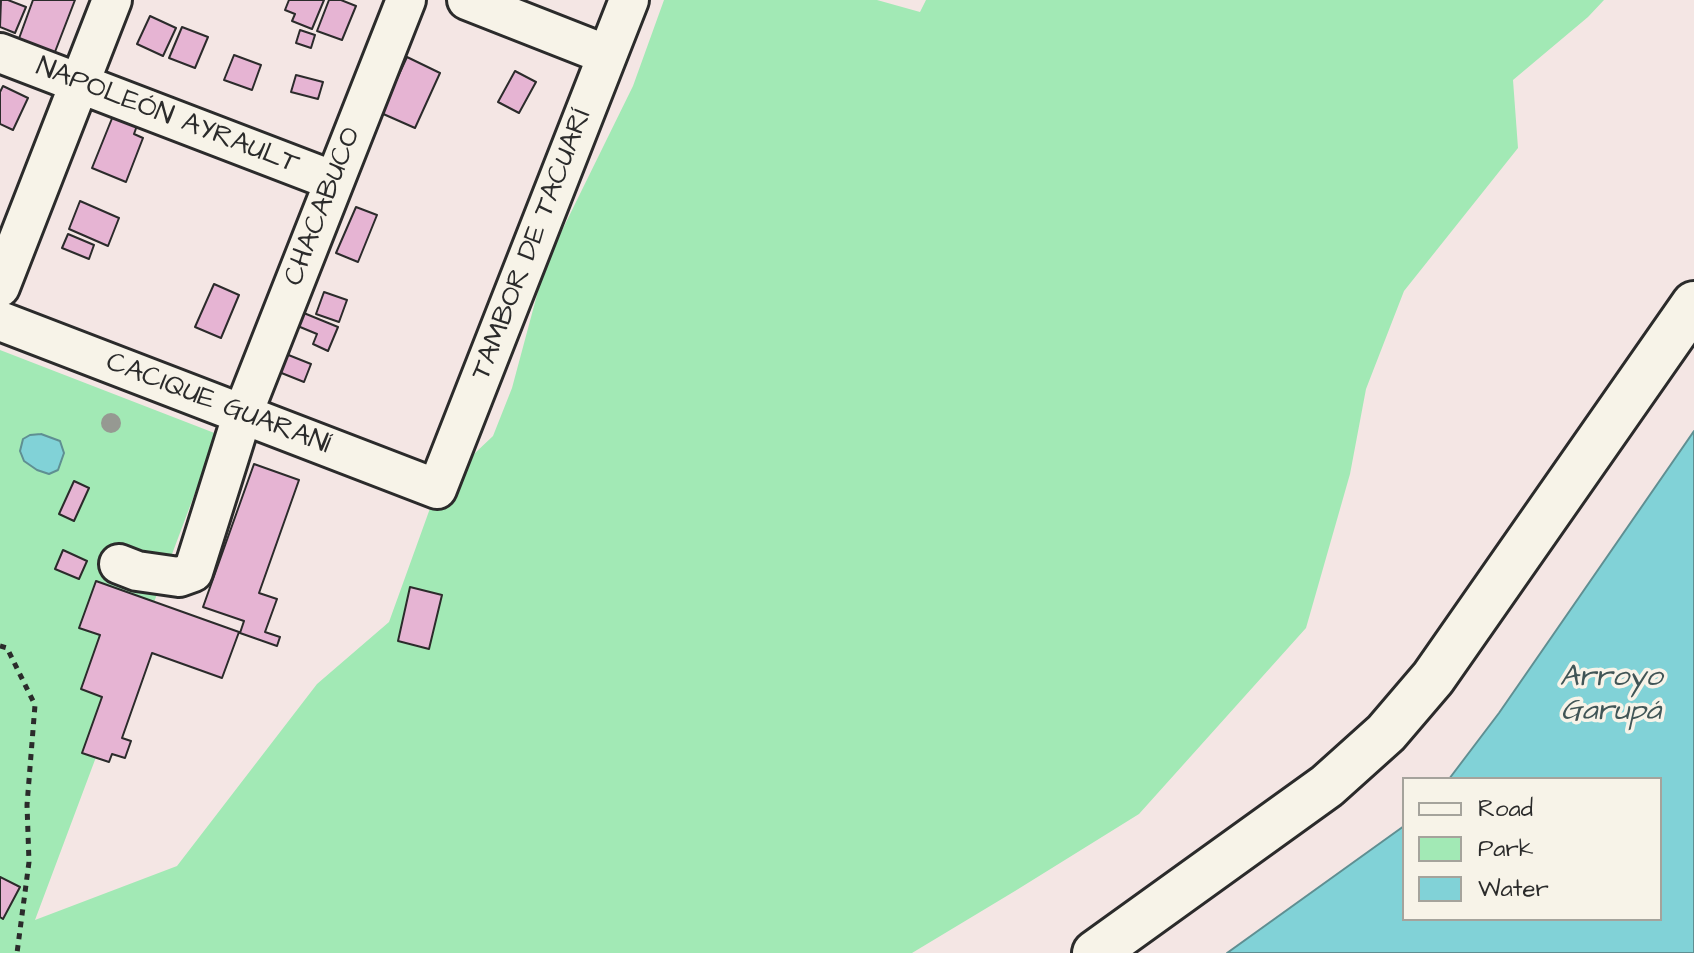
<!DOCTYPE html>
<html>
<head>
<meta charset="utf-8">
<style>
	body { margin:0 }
	#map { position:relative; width:1694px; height:953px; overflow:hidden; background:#f4e6e4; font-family:"Architects Daughter",sans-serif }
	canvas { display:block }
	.legend { position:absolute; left:1402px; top:777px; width:260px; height:144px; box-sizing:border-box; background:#f7f3e8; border:2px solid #a5a39c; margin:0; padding:10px 14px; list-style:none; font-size:24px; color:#2b2b2b }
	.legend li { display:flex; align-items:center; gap:16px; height:40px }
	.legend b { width:40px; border:2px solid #a5a39c }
</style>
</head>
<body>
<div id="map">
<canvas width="1694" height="953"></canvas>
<ul class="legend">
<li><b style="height:10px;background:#f7f3e8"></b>Road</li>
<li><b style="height:22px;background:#a2e9b5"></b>Park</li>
<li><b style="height:22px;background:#81d2d7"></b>Water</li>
</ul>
</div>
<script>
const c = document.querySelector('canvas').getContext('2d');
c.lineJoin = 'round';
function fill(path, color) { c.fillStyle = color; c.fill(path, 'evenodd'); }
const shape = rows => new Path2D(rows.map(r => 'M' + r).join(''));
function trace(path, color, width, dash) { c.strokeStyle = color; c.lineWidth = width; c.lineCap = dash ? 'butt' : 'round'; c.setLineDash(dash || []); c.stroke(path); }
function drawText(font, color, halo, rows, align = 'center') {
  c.font = font + ' "Architects Daughter",sans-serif'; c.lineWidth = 7; c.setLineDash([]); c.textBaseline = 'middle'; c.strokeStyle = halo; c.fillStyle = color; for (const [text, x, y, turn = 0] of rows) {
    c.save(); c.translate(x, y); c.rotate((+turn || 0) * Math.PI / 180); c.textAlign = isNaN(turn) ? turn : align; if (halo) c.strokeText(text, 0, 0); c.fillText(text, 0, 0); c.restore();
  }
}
fill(shape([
	[664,0,877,0,920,12,926,0,1604,0,1588,17,1513,80,1518,148,1404,291,1366,389,1350,474,1306,628,1139,814,1015,891,912,953,0,953,0,350,217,434,35,920,177,866,317,684,389,622,437,489,493,436,512,388,545,265,633,86]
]), '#a2e9b5');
const water = shape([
	[1694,431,1694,953,1227,953,1404,826,1404,919,1660,919,1660,779,1449,779,1499,713,1694,431],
	[41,434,60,441,64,453,58,470,49,474,37,470,24,461,20,451,23,439,30,435,41,434]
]);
fill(water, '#81d2d7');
trace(water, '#5f8f92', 2);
const building = shape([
	[1,0,8,0,26,7,15,33,0,27,1,0],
	[33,0,75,0,53,57,17,44,33,0],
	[289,0,324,0,312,29,292,21,295,14,285,10,289,0],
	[329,0,341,0,356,6,342,40,317,31,329,0],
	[150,16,176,28,163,56,137,44,150,16],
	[182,27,208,37,195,68,169,58,182,27],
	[300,30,315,35,311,48,296,43,300,30],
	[234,55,261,65,252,90,224,80,234,55],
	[407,57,440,73,415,128,381,113,407,57],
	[515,71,536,82,519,113,498,102,515,71],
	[296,75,323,82,318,99,291,92,296,75],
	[3,86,28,98,13,130,0,124,0,92,3,86],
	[115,111,139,120,134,134,143,138,126,182,92,168,115,111],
	[80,201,119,218,108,246,69,229,80,201],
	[356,207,377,215,358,262,336,253,356,207],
	[68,234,94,245,89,259,62,248,68,234],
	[214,284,239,295,221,338,195,327,214,284],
	[324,292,347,300,339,322,316,314,324,292],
	[294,309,338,327,328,351,313,344,317,334,288,322,294,309],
	[286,354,311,364,304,382,279,372,286,354],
	[254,464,299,480,259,593,277,599,265,632,280,637,277,646,240,633,244,621,203,607,254,464],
	[74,481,89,488,74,521,59,514,74,481],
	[63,550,87,561,79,579,55,569,63,550],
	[96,581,239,632,222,678,152,653,122,738,131,741,125,758,112,754,109,762,82,753,102,697,81,689,100,635,79,628,96,581],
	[410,587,442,595,429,649,398,641,410,587],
	[0,877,20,887,3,919,0,917,0,877]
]);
fill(building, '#e6b4d3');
trace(building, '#2b2b2b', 2);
const minor = shape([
	[467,0,607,55],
	[0,53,334,181],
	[0,287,112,0],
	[0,321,437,489,629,0],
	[119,564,137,571,179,577,193,572,243,413,406,0]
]);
const major = shape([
	[1095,953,1327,786,1386,733,1433,678,1694,304]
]);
trace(minor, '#2b2b2b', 44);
trace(major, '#2b2b2b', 50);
trace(shape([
	[0,646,7,648,35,705,27,805,29,862,17,953]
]), '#2b2b2b', 5, [6, 6]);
trace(minor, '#f7f3e8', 38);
trace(major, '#f7f3e8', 44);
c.fillStyle = '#969992';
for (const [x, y] of [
	[111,423]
]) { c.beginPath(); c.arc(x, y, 10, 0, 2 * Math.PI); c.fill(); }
drawText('28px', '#2b2b2b', '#f7f3e8', [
	["NAPOLEÓN AYRAULT",167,117,21],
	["CHACABUCO",324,207,-69],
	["TAMBOR DE TACUARÍ",533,245,-69],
	["CACIQUE GUARANÍ",218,405,21]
]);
drawText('italic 30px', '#405556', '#f7f3e8', [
	["Arroyo",1611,679],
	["Garupá",1611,713]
]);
</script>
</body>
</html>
